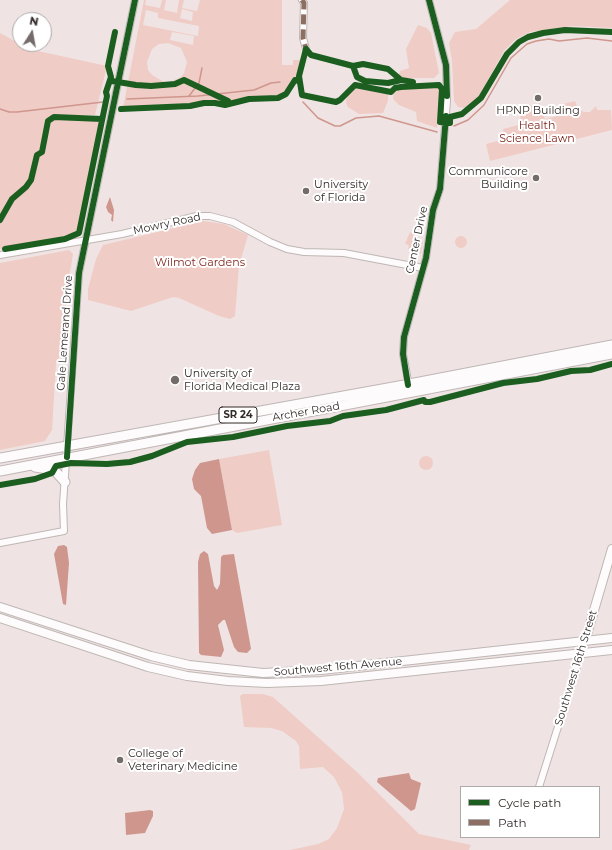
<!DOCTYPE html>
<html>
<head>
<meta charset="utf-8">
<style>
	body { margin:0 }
	#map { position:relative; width:612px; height:850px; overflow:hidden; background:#efe4e3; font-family:Montserrat,sans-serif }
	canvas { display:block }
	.legend { position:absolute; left:460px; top:786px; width:140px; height:52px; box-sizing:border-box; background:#fff; border:1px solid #adaaaa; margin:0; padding:5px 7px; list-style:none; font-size:12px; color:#322b2a }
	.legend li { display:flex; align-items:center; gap:8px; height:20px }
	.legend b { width:20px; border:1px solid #adaaaa }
	.north { position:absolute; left:12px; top:12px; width:40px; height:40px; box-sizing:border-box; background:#fff; border:1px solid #adaaaa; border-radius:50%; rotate:11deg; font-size:11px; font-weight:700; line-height:16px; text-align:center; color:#322b2a }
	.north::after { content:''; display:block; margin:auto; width:14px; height:18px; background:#746c6b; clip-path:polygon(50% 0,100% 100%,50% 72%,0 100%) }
</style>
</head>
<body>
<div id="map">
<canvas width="612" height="850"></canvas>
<ul class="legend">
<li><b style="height:5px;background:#1b5e20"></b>Cycle path</li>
<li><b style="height:5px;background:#8d6e63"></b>Path</li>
</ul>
<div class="north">N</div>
</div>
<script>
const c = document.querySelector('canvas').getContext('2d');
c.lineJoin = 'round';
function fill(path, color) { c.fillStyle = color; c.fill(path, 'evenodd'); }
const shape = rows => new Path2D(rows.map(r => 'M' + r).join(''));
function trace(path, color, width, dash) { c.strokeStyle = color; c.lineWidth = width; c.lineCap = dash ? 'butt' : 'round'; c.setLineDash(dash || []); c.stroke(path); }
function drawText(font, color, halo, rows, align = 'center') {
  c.font = font + ' Montserrat,sans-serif'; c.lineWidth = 4; c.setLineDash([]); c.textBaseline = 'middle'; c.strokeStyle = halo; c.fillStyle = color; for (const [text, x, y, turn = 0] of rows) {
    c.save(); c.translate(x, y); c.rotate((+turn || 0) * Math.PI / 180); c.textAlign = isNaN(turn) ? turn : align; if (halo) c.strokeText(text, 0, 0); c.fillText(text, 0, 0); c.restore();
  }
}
fill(shape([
	[144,0,146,0,145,5,160,8,162,0,166,0,164,10,177,13,179,0,184,0,182,8,197,11,200,0,282,0,282,65,293,65,293,60,301,60,298,74,287,90,279,96,252,97,231,102,187,79,185,82,226,102,225,104,202,101,186,105,123,108],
	[182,9,193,12,192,21,180,18],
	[146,10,158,13,158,18,199,26,198,36,143,25],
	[172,32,194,36,193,45,170,40],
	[168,43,181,48,187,62,184,73,181,77,170,82,164,82,152,75,148,70,147,62,152,49,159,44],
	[510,0,612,0,612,28,573,26,530,32,516,39,504,51,479,96,465,108,458,107,454,101,452,61,449,43,455,32,476,29],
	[418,25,427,28,431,33,439,73,434,78,403,78,399,75,400,71,409,68,406,49],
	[0,33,20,44,39,46,38,51,107,66,95,115,54,115,47,120,41,151,35,155,31,176,34,177,39,156,45,152,51,121,55,118,98,119,100,122,78,233,64,239,0,249],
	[355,86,388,92,388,101,383,113,359,114,348,107,346,103,347,94],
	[437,86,440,89,437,128,417,121,416,112,399,105,393,99,394,90,399,88],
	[575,101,578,109,584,112,590,112,596,106,597,110,611,110,612,130,490,161,486,144,505,139,503,129,522,124,518,109,540,103,545,119,565,114,563,104],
	[203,221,224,224,248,235,239,266,235,316,230,319,219,316,179,298,173,297,131,311,88,300,88,289,96,259,103,245],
	[410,232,423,241,421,254,408,249,409,245,405,244],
	'455 242a6 6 0 1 1 12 0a6 6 0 1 1-12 0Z',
	[69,250,73,254,67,291,63,355,60,355,56,363,52,430,45,441,0,450,0,263],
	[269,450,282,525,237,533,232,530,219,459],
	'419 463a7 7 0 1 1 14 0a7 7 0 1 1-14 0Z',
	[243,694,263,694,273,697,357,772,419,834,471,845,469,850,290,850,318,844,329,839,337,828,344,809,342,792,334,777,323,767,300,769,299,746,296,741,282,731,271,728,244,727,240,696]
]), '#f0ccc6');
fill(shape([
	[110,197,114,210,113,222,111,220,112,215,108,212,106,207],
	[219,459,232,530,212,534,207,528,201,496,194,489,192,479,195,470,200,463],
	[64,545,67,547,69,563,66,605,63,604,54,554,58,546],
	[204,551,208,554,214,586,217,590,220,584,221,557,223,555,234,554,250,643,251,649,247,653,238,652,234,647,225,620,223,620,218,625,224,650,221,657,201,655,199,653,198,562,200,554],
	[409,773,411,779,421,783,415,809,411,811,377,782,378,778],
	[150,810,153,811,153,816,145,833,126,835,125,813]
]), '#cf968d');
trace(shape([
	[189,96,199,83,202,68],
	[127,99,198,96,254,90,271,83,280,82],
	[303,102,318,118,335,126,340,126,356,118,379,116,437,132],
	[0,109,9,112,17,112,103,102],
	[454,126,468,120,484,105,511,58,527,44,536,41,549,39,559,41,587,38,612,41]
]), '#cf968d', 1.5);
const street = shape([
	[302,0,304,3,303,38,306,49],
	[0,255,122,234,197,216,210,216,233,222,270,242,287,249,304,252,344,253,423,268],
	[409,386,403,354,404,337,426,258,433,210,440,189,447,101,446,65,429,0],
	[0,543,64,531,63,504,79,273,135,0],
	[539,787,585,641]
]);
const secondary = shape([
	[0,607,151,656,189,665,263,673,321,670,612,638],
	[0,618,148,667,187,676,228,681,267,683,321,681,612,650],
	[585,641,612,549]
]);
const primary = shape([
	[0,458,399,386,612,345],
	[35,467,48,469,56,472,65,482],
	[0,471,612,354]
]);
trace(street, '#bfb7b5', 8);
trace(secondary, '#bfb7b5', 10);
trace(primary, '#bfb7b5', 11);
trace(street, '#fdfbfb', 6);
trace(secondary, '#fdfbfb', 8);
trace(primary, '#fdfbfb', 9);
trace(shape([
	[302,0,304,3,303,38,306,49]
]), '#8d6e63', 5, [10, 5]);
trace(shape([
	[429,0,446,65,447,96],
	[306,49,299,76,302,95,336,102,340,100,355,85,391,92,395,88,401,87,439,85,442,89,440,122,450,123,450,117,462,114,481,98,507,54,519,42,528,37,543,33,565,30,612,32],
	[306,49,311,55,353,66,363,64,388,69,401,80,413,82],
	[353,66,357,77,365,81,388,83,401,80],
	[112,81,136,85,151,86,175,84,184,80,228,101],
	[121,109,190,106,204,103,215,103,225,105,249,99,278,98,286,94,295,80,299,81],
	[0,220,12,199,26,187,31,180,37,155,42,152,48,121,54,117,102,119],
	[5,249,65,239,79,233,107,96,106,92,111,77,108,66,115,32],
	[408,385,403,354,404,337,426,258,433,210,440,189,446,116],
	[67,457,79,273,135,0],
	[0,485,35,479,52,473,56,466,71,463,107,464,130,462,152,456,187,442,233,437,287,426,330,421,343,416,386,410,424,400,425,402,430,402,503,383,537,379,571,371,590,370,612,364]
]), '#1b5e20', 6);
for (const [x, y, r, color] of [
	[538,98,4,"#746c6b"],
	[536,178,4,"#746c6b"],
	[306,191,4,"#746c6b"],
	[175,380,5,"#746c6b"],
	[120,760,4,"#746c6b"]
]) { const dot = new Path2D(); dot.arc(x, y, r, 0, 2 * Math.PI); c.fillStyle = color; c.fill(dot); trace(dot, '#fff', 1.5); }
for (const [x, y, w] of [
	[238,415,38]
]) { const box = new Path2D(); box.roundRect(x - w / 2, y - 8, w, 16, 3); c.fillStyle = '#fff'; c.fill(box); trace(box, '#322b2a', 1); }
drawText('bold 10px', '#322b2a', null, [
	["SR 24",238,415]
]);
drawText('11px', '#322b2a', '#fff', [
	["HPNP Building",538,111,"center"],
	["Communicore",528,172,"right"],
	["Building",528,185,"right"],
	["University",314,185],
	["of Florida",314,198],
	["University of",184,374],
	["Florida Medical Plaza",184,387],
	["College of",128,754],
	["Veterinary Medicine",128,767]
], 'left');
drawText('11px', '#7c1f15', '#fff', [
	["Health",537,126],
	["Science Lawn",537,139],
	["Wilmot Gardens",200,263]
]);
drawText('11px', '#322b2a', '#fff', [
	["Mowry Road",167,224,-12],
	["Center Drive",417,240,-78],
	["Gale Lemerand Drive",65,333,-86],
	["Archer Road",306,412,-10],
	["Southwest 16th Avenue",338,667,-5],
	["Southwest 16th Street",576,668,-73]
]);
</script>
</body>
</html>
